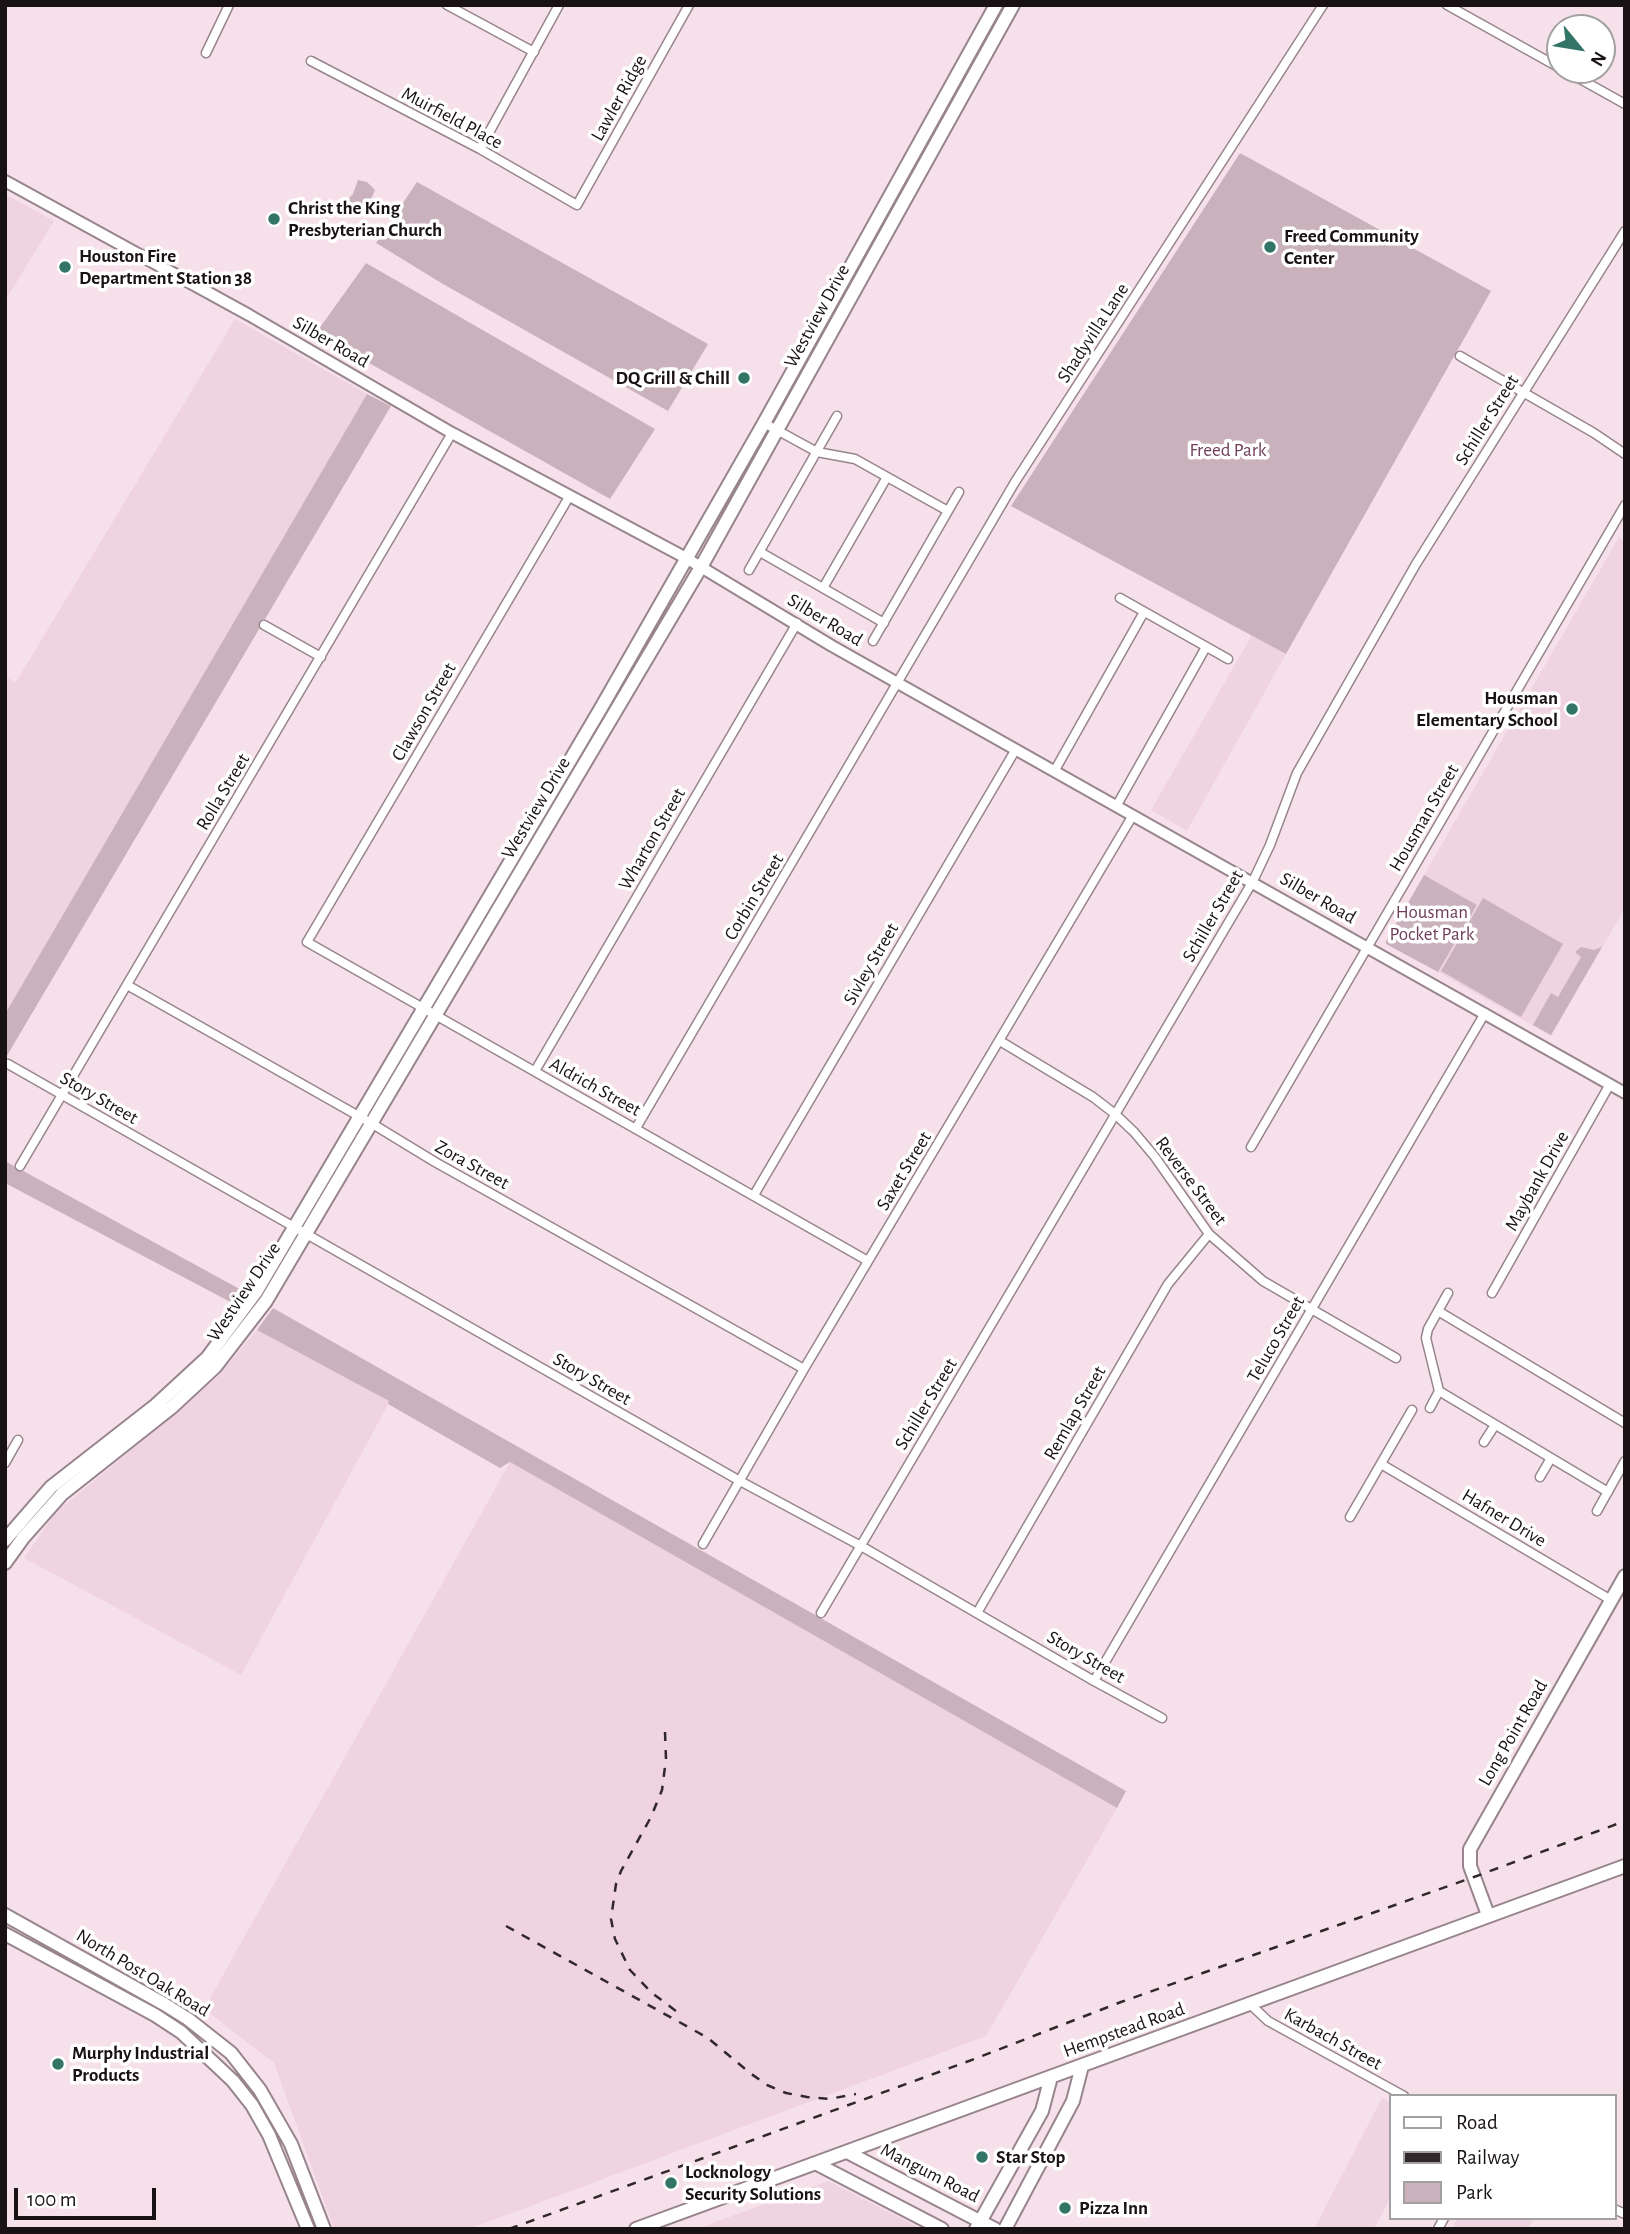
<!DOCTYPE html>
<html>
<head>
<meta charset="utf-8">
<style>
	body { margin:0 }
	#map { position:relative; width:1630px; height:2234px; overflow:hidden; background:#f6e1eb; font-family:"Alegreya Sans",sans-serif }
	canvas { display:block }
	.frame { position:absolute; inset:0; border:7px solid #191215; pointer-events:none }
	.legend { position:absolute; left:1389px; top:2094px; width:228px; height:126px; box-sizing:border-box; background:#fff; border:2px solid #a3a0a1; margin:0; padding:9px 12px; list-style:none; font-size:21px; color:#191215 }
	.legend li { display:flex; align-items:center; gap:14px; height:35px }
	.legend b { width:35px; border:2px solid #a3a0a1 }
	.north { position:absolute; left:1546px; top:14px; width:70px; height:70px; box-sizing:border-box; background:#fff; border:2px solid #a3a0a1; border-radius:50%; rotate:120deg; font-size:19px; font-weight:700; line-height:28px; text-align:center; color:#191215 }
	.north::after { content:''; display:block; margin:auto; width:24px; height:32px; background:#327566; clip-path:polygon(50% 0,100% 100%,50% 72%,0 100%) }
	.scale { position:absolute; left:14px; top:2188px; width:142px; height:32px; box-sizing:border-box; border:4px solid #191215; border-top:0; padding-left:9px; font-size:21px; line-height:24px; white-space:nowrap; color:#191215; -webkit-text-stroke:5px #fff; paint-order:stroke }
</style>
</head>
<body>
<div id="map">
<canvas width="1630" height="2234"></canvas>
<div class="frame"></div>
<ul class="legend">
<li><b style="height:9px;background:#fff"></b>Road</li>
<li><b style="height:9px;background:#31282c"></b>Railway</li>
<li><b style="height:19px;background:#cab2bd"></b>Park</li>
</ul>
<div class="north">N</div>
<div class="scale">100 m</div>
</div>
<script>
const c = document.querySelector('canvas').getContext('2d');
c.lineJoin = 'round';
function fill(path, color) { c.fillStyle = color; c.fill(path, 'evenodd'); }
const shape = rows => new Path2D(rows.map(r => 'M' + r).join(''));
function trace(path, color, width, dash) { c.strokeStyle = color; c.lineWidth = width; c.lineCap = dash ? 'butt' : 'round'; c.setLineDash(dash || []); c.stroke(path); }
function drawText(font, color, halo, rows, align = 'center') {
  c.font = font + ' "Alegreya Sans",sans-serif'; c.lineWidth = 7; c.setLineDash([]); c.textBaseline = 'middle'; c.strokeStyle = halo; c.fillStyle = color; for (const [text, x, y, turn = 0] of rows) {
    c.save(); c.translate(x, y); c.rotate((+turn || 0) * Math.PI / 180); c.textAlign = isNaN(turn) ? turn : align; if (halo) c.strokeText(text, 0, 0); c.fillText(text, 0, 0); c.restore();
  }
}
fill(shape([
	[5,194,54,221,5,301],
	[235,319,367,394,5,1014,5,677,16,682],
	[1619,537,1625,543,1625,908,1551,1036,1438,972,1477,905,1424,875],
	[1252,635,1286,654,1187,831,1151,810],
	[257,1330,390,1401,241,1675,24,1558,56,1512,175,1414,219,1375],
	[510,1462,1117,1808,986,2036,469,2229,334,2229,274,2063,204,2009],
	[1382,2098,1390,2102,1390,2198,1374,2229,1314,2229],
	[828,2181,922,2229,696,2229],
	[1457,2218,1534,2218,1529,2229,1452,2229]
]), '#f0d3e1');
fill(shape([
	[1240,153,1491,291,1286,654,1011,506],
	[358,180,367,182,375,190,372,197,360,208,347,200,353,194],
	[417,182,708,344,668,411,443,284,376,243],
	[366,263,655,429,610,499,316,333],
	[367,394,391,406,5,1059,5,1014],
	[1424,875,1477,905,1438,972,1386,944,1386,941],
	[1483,898,1563,944,1521,1017,1441,971],
	[1581,947,1594,950,1602,947,1551,1035,1533,1025,1551,993,1558,997,1581,957,1575,952],
	[5,1161,247,1293,238,1306,5,1183],
	[273,1308,1126,1791,1117,1808,510,1462,500,1468,388,1404,389,1401,257,1330]
]), '#cab2bd');
const minor = shape([
	[447,5,534,52],
	[1447,5,1560,68],
	[206,53,229,5],
	[311,61,480,149,577,205,689,5],
	[1564,70,1625,104],
	[480,149,559,5],
	[1460,356,1594,433,1625,454],
	[764,423,817,452,855,459,948,511],
	[569,497,307,942,868,1261],
	[760,552,884,623],
	[749,570,837,416],
	[823,588,887,477],
	[1120,598,1228,659],
	[264,625,321,657],
	[873,641,959,492],
	[1055,770,1144,612],
	[1117,805,1206,647],
	[127,985,371,1123,435,1162,804,1369],
	[1000,1041,1093,1097,1115,1114,1134,1132,1155,1157,1209,1234,1263,1281,1396,1358],
	[8,1064,740,1481,861,1546,1094,1681,1162,1718],
	[535,1071,797,623],
	[636,1128,1015,482,1323,5],
	[1251,1147,1625,505],
	[20,1166,452,433],
	[754,1195,1016,749],
	[1448,1293,1428,1329,1426,1338,1439,1391,1608,1492],
	[1492,1293,1610,1084],
	[1438,1311,1625,1423],
	[1430,1408,1439,1391],
	[1484,1442,1495,1425],
	[5,1463,18,1440],
	[1381,1464,1611,1600],
	[1540,1477,1551,1458],
	[1597,1511,1625,1461],
	[1350,1517,1412,1410],
	[703,1544,804,1369,1133,815],
	[821,1613,1253,881,1270,845,1297,773,1416,564,1625,231],
	[977,1613,1168,1284,1209,1234],
	[1094,1681,1485,1013],
	[1250,2004,1268,2021,1404,2096],
	[1614,2209,1625,2214],
	[1438,2229,1444,2218]
]);
const tertiary = shape([
	[5,181,249,315,452,433,686,558,832,646,1625,1093]
]);
const secondary = shape([
	[5,1540,51,1487,156,1405,207,1358,256,1292,601,708,764,423,996,5],
	[5,1563,23,1538,62,1494,172,1407,215,1367,266,1301,701,567,1013,5],
	[5,1915,164,2004,188,2019,231,2053,260,2090,291,2144,324,2229],
	[1488,1915,1470,1866,1470,1849,1625,1576],
	[5,1934,155,2015,181,2032,233,2081,252,2105,269,2135,308,2229],
	[847,2152,995,2229],
	[817,2164,942,2229],
	[636,2229,1625,1866],
	[976,2229,1042,2111,1051,2077],
	[1005,2229,1073,2101,1082,2066]
]);
trace(minor, '#97848d', 11);
trace(tertiary, '#97848d', 14);
trace(secondary, '#97848d', 16);
trace(minor, '#fff', 8);
trace(tertiary, '#fff', 10);
trace(secondary, '#fff', 12);
trace(shape([
	[665,1732,666,1759,662,1790,651,1817,621,1871,616,1884,611,1919,615,1939,630,1970,652,1993,676,2011],
	[506,1926,708,2038,750,2073,767,2085,786,2093,807,2097,829,2099,856,2094],
	[509,2229,969,2061,1121,2002,1474,1877,1625,1821]
]), '#31282c', 2.5, [9, 9]);
for (const [x, y, r, color] of [
	[274,219,7,"#327566"],
	[1270,247,7,"#327566"],
	[65,267,7,"#327566"],
	[744,378,7,"#327566"],
	[1572,709,7,"#327566"],
	[58,2064,7,"#327566"],
	[982,2157,7,"#327566"],
	[671,2183,7,"#327566"],
	[1065,2208,7,"#327566"]
]) { const dot = new Path2D(); dot.arc(x, y, r, 0, 2 * Math.PI); c.fillStyle = color; c.fill(dot); trace(dot, '#fff', 2.5); }
drawText('19px', '#191215', '#fff', [
	["Lawler Ridge",619,98,-61],
	["Muirfield Place",452,118,28],
	["Westview Drive",817,316,-61],
	["Shadyvilla Lane",1093,333,-57],
	["Silber Road",331,342,30],
	["Schiller Street",1487,420,-58],
	["Silber Road",825,620,31],
	["Clawson Street",424,712,-60],
	["Rolla Street",223,792,-59],
	["Westview Drive",536,808,-59],
	["Housman Street",1424,818,-60],
	["Wharton Street",652,839,-60],
	["Corbin Street",754,897,-59],
	["Silber Road",1318,898,30],
	["Schiller Street",1213,916,-60],
	["Sivley Street",871,964,-60],
	["Aldrich Street",595,1087,29],
	["Story Street",99,1098,30],
	["Zora Street",472,1165,29],
	["Saxet Street",904,1171,-59],
	["Reverse Street",1191,1181,53],
	["Maybank Drive",1537,1181,-61],
	["Westview Drive",244,1292,-56],
	["Teluco Street",1276,1339,-60],
	["Story Street",592,1379,30],
	["Schiller Street",926,1404,-59],
	["Remlap Street",1075,1413,-60],
	["Hafner Drive",1504,1518,31],
	["Story Street",1086,1657,30],
	["Long Point Road",1513,1733,-60],
	["North Post Oak Road",143,1973,31],
	["Hempstead Road",1124,2030,-20],
	["Karbach Street",1333,2039,29],
	["Mangum Road",930,2173,27]
]);
drawText('bold 19px', '#191215', '#fff', [
	["Christ the King",288,208],
	["Presbyterian Church",288,230],
	["Freed Community",1284,236],
	["Center",1284,258],
	["Houston Fire",79,256],
	["Department Station 38",79,278],
	["DQ Grill & Chill",730,378,"right"],
	["Housman",1558,698,"right"],
	["Elementary School",1558,720,"right"],
	["Murphy Industrial",72,2053],
	["Products",72,2075],
	["Star Stop",996,2157],
	["Locknology",685,2172],
	["Security Solutions",685,2194],
	["Pizza Inn",1079,2208]
], 'left');
drawText('19px', '#6f3f59', '#fff', [
	["Freed Park",1228,450],
	["Housman",1432,912],
	["Pocket Park",1432,934]
]);
</script>
</body>
</html>
